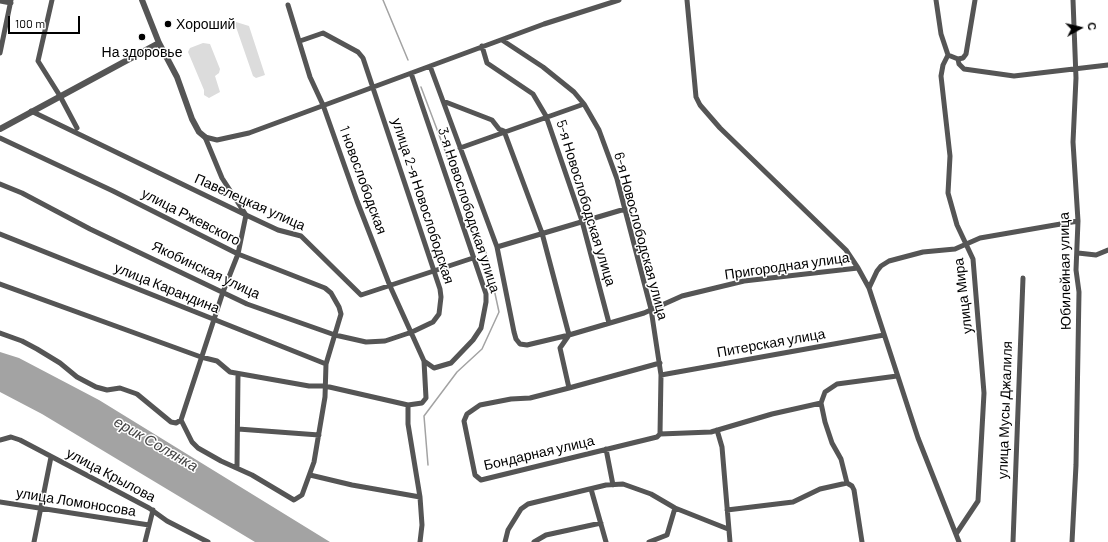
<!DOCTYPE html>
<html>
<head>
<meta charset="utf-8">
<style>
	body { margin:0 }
	#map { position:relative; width:1108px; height:542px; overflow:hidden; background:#fff; font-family:Barlow,sans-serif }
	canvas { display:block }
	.north { position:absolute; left:1060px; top:8px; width:40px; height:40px; -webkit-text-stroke:3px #fff; paint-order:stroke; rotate:82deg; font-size:11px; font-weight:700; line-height:16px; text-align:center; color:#000 }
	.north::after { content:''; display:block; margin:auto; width:14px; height:18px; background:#000; clip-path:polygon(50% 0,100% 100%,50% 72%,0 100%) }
	.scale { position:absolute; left:8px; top:16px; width:72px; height:18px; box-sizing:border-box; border:2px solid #000; border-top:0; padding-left:5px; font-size:12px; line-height:14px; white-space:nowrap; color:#000; -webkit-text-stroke:3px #fff; paint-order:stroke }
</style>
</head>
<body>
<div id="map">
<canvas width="1108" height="542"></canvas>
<div class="north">С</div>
<div class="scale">100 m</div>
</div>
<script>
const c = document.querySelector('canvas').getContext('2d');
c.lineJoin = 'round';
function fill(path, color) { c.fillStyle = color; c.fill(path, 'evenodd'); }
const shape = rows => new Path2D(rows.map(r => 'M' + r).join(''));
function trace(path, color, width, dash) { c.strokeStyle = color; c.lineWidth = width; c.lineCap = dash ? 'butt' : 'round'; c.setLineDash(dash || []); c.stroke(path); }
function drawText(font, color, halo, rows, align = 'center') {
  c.font = font + ' Barlow,sans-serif'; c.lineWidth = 3; c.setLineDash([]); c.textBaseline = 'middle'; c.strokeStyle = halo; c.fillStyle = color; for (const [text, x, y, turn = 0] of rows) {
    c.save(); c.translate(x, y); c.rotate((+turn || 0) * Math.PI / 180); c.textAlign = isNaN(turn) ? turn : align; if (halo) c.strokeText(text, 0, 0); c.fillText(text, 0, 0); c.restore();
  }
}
fill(shape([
	[236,22,249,26,265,75,256,78,253,76,235,24],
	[203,43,210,44,220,69,219,73,215,76,220,92,209,98,204,95,204,90,188,52,190,48]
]), '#dcdcdc');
fill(shape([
	[0,352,19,358,99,400,330,542,255,542,42,414,0,392]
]), '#a3a3a3');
trace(shape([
	[383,0,408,60],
	[421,87,467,209,486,252,499,312,482,349,457,372,424,416,428,465]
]), '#a3a3a3', 1.5);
trace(shape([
	[52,0,38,61,60,96,77,128],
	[687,0,696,97,700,105,720,128,846,250,858,268,869,288,918,438,959,542],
	[936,0,941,34,948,55,958,59,959,64,964,69,1014,76,1108,65],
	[0,1,11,3],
	[288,5,310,77,323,105,357,201,390,286,424,361,426,398,422,403,408,405,408,424,420,497,422,525,420,542],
	[502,40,543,67,574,92,584,104,599,130,617,179,651,309,661,375,660,434],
	[482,46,487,63,533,94,546,116,582,221,609,323],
	[0,53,11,0],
	[948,55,943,65,941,76,950,156,948,193,957,225,973,259,984,393,978,501,956,534],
	[958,59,963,58,966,54,975,0],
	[430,66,497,247,514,332,516,339,520,344,527,345,569,335,644,313,682,296,744,281,858,268],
	[411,73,486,294,486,302,481,328,473,340,451,363,434,368,424,361],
	[443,101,492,120,499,129,504,131,542,233,569,335,560,348,569,388],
	[31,111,246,215,278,230,301,236,361,295,473,258],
	[205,137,217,140,249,133,544,24,619,0],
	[0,138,113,191,238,254,325,288,331,293,339,307,341,314,326,364,325,397,314,462,302,495,294,500,252,475,221,461,198,448,192,442,181,420,176,423,171,422,137,394,120,388,107,390,96,387,77,377,60,363,37,349,22,341,0,333],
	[460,148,584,104],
	[0,184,22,193,90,229,247,304,335,335,366,342,385,341,412,332,433,322,439,314,441,297,440,289,363,58,358,52,323,33,300,41],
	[0,234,326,364],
	[497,247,625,209],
	[1078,253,1096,255,1108,250],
	[0,284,201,357,217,361,230,372,309,386,325,386,408,405],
	[869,288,877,271,881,266,889,261,923,252,955,249,980,238,1078,221],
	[660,363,569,388,530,398,511,399,480,405,467,414,464,421,475,475,481,480,657,437,660,434,711,432,772,414,821,403],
	[661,375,884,335],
	[821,403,825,422,832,443,841,459,847,483,852,486,854,490,862,542],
	[821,403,825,392,837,384,897,376],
	[181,420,223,292,238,254,246,215,222,178,205,137],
	[238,429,319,435],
	[717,430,722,447,730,542],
	[0,440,11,437,20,440,149,508,167,521,208,542],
	[606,449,613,485],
	[237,467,238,374],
	[310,475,352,485,420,497],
	[591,489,606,542],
	[0,502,149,525],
	[727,510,793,502,820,489,847,483],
	[34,542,51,457],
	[145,542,153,510],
	[505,542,508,530,521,509,528,504,606,485,623,484,651,494,675,508,728,529],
	[534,542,546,535,601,523],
	[649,542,667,535,675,508],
	[1013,542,1023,278],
	[1072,542,1076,465,1079,292,1076,270,1078,221,1073,142,1076,78,1073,0]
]), '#555', 5);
trace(shape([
	[142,0,159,43,177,77,192,119,199,132,205,137],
	[0,129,159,43]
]), '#555', 6);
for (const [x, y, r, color] of [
	[168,24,4,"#000"],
	[142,37,4,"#000"]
]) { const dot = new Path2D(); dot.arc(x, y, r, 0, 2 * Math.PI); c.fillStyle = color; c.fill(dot); trace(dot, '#fff', 1.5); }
drawText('14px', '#000', '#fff', [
	["Хороший",176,24],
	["На здоровье",142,52,"center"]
], 'left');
drawText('14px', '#000', '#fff', [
	["1 новослободская",363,180,70],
	["улица 2-я Новослободская",423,201,72],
	["Павелецкая улица",250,202,24],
	["5-я Новослободская улица",586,203,73],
	["3-я Новослободская улица",469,210,72],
	["улица Ржевского",191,217,27],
	["6-я Новослободская улица",641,236,75],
	["Пригородная улица",787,266,-8],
	["Якобинская улица",206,270,25],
	["Юбилейная улица",1065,271,-91],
	["улица Карандина",167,288,22],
	["улица Мира",963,296,-97],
	["Питерская улица",771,343,-10],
	["улица Мусы Джалиля",1005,410,-88],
	["Бондарная улица",539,453,-13],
	["улица Крылова",111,475,28],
	["улица Ломоносова",76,502,9]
]);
drawText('italic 15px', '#444', '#fff', [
	["ерик Солянка",156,444,30]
]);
</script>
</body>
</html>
